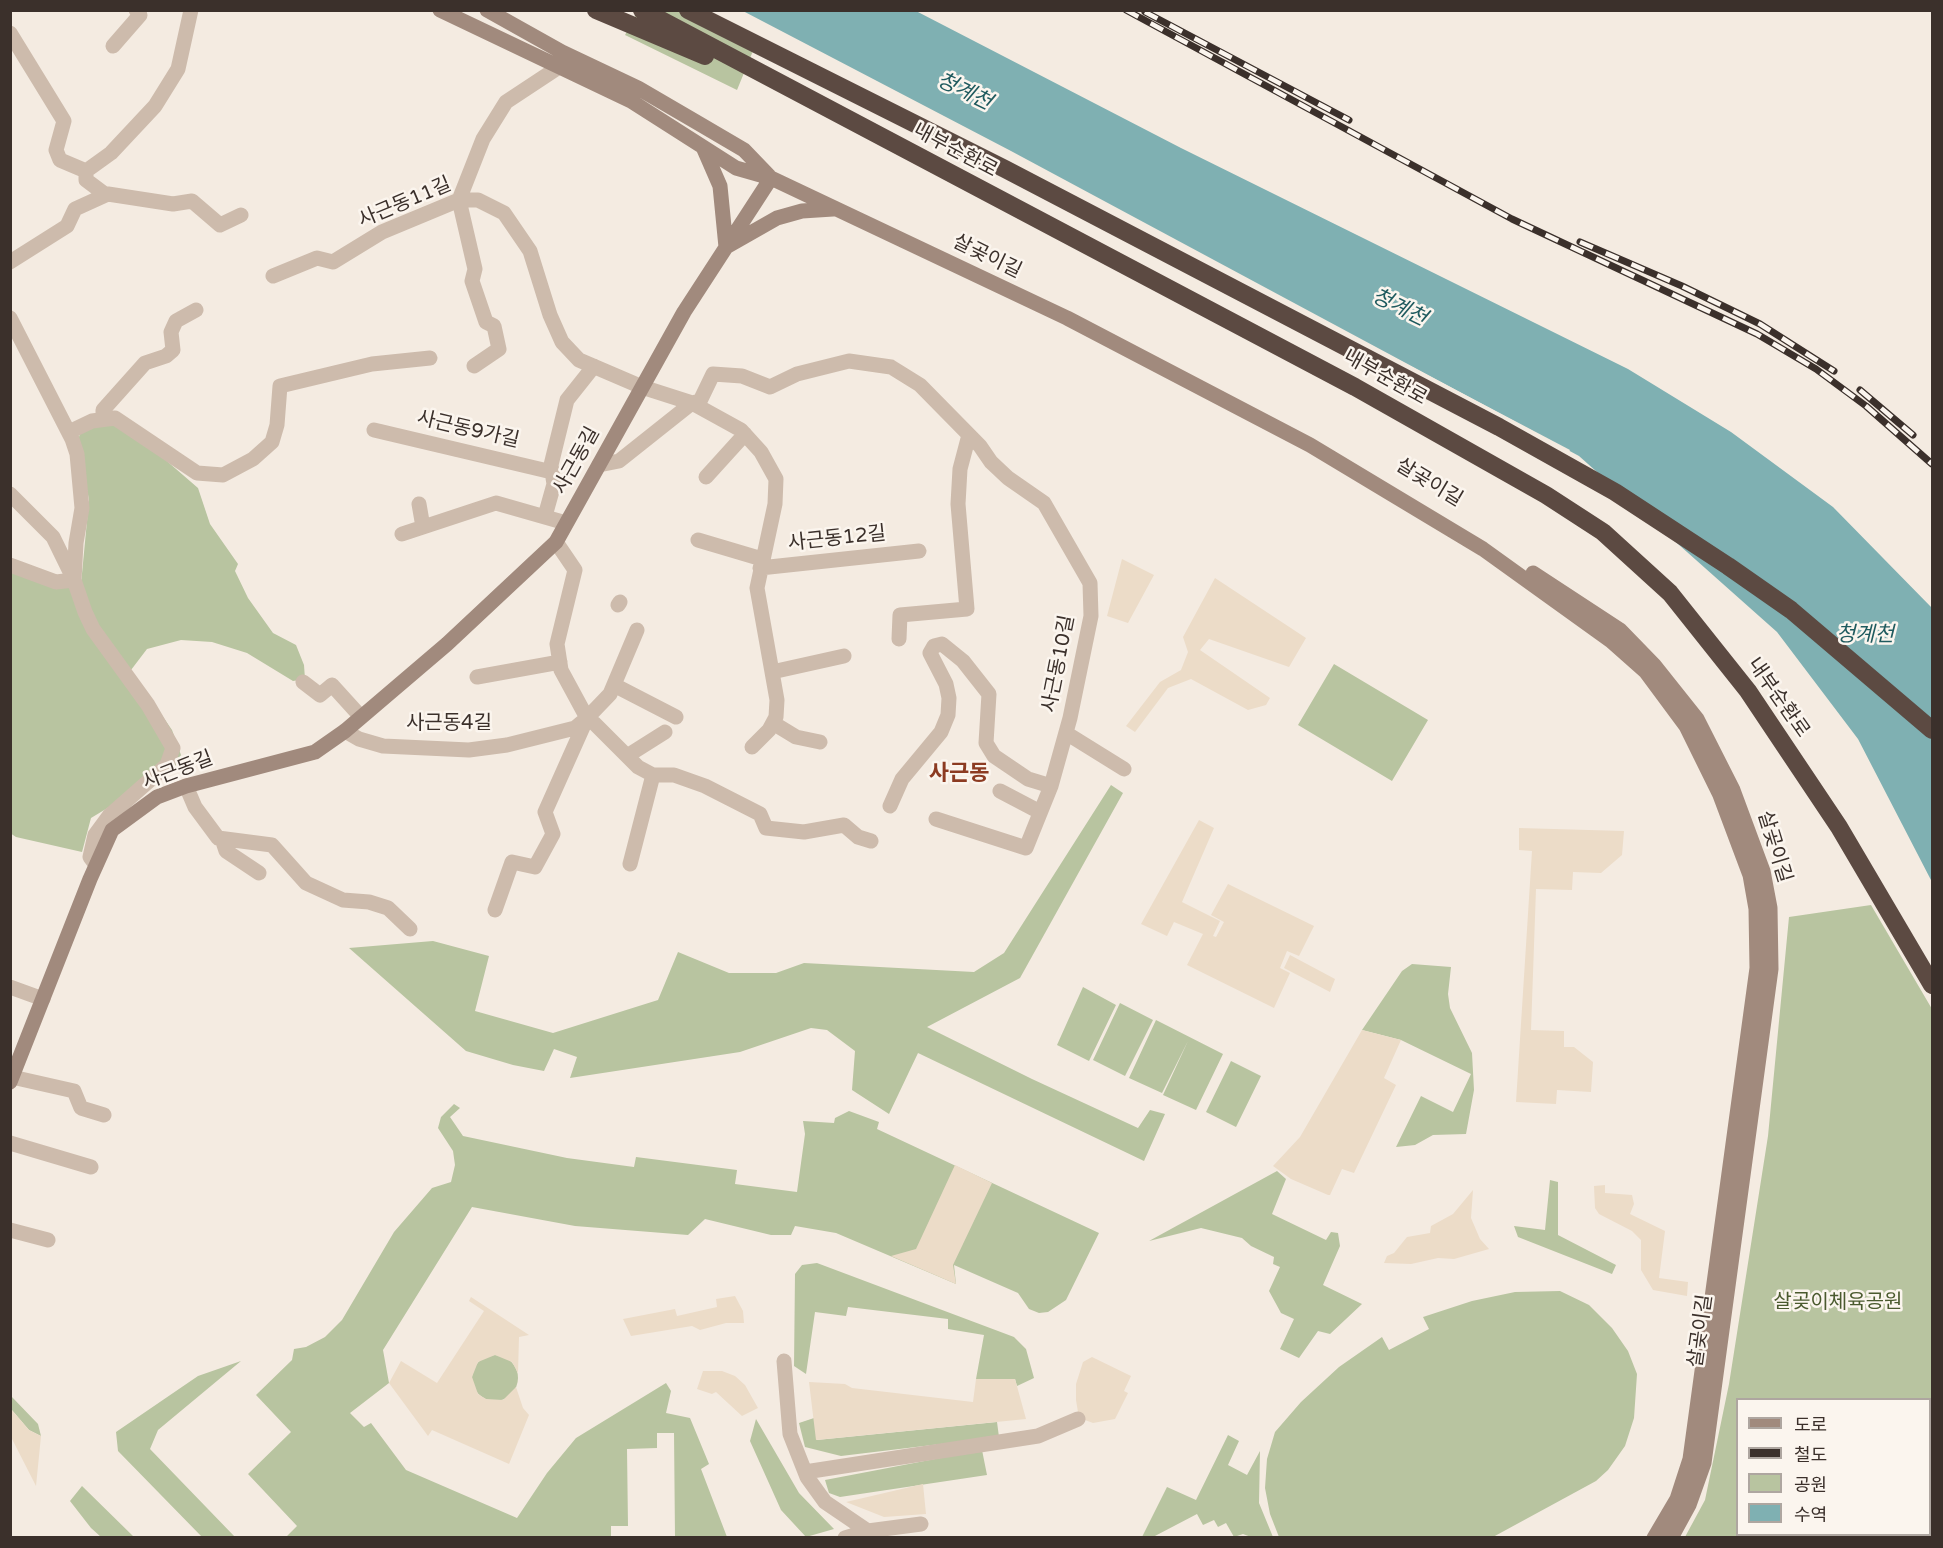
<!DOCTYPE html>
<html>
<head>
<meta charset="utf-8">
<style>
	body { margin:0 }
	#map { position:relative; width:1943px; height:1548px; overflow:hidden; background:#f4ebe1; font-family:"Varela Round","Noto Sans KR",sans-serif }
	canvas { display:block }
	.frame { position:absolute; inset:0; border:12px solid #3b302b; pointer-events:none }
	.legend { position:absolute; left:1736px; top:1398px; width:195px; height:138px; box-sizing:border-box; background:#fbf5ee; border:2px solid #aea6a0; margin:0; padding:8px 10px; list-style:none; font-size:18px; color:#3b302b }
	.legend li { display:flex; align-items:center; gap:12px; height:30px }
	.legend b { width:30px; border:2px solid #aea6a0 }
</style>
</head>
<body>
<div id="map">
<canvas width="1943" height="1548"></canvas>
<div class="frame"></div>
<ul class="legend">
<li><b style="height:8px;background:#a18a7d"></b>도로</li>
<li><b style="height:8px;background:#3b302b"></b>철도</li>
<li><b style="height:16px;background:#b8c4a0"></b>공원</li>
<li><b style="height:16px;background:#7fb0b2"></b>수역</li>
</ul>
</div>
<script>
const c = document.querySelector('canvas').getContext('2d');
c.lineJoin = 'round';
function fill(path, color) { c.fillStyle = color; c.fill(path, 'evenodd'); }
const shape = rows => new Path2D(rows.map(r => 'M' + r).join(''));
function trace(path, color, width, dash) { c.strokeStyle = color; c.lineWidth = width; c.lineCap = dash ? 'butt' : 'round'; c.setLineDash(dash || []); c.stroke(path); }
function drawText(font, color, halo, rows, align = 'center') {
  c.font = font + ' "Varela Round","Noto Sans KR",sans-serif'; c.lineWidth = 5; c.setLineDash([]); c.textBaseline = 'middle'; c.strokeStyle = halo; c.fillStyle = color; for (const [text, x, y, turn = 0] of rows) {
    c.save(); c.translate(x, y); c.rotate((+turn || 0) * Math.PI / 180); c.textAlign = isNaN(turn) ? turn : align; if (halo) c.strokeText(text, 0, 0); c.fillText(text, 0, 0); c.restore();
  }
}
fill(shape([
	[638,11,685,11,755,46,737,90,625,35],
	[107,421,139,437,198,488,210,524,238,564,235,571,248,598,273,633,296,645,304,665,305,679,293,681,247,653,212,642,181,640,147,649,131,670,172,730,181,755,174,768,91,818,82,852,16,837,10,833,10,570,56,589,81,584,89,500,78,441,80,433],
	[1334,664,1428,720,1392,781,1298,725],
	[1111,785,1123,793,1020,978,927,1027,1032,1079,1138,1128,1150,1110,1165,1114,1144,1161,918,1053,889,1114,852,1090,855,1051,827,1030,811,1028,740,1052,570,1078,577,1057,554,1049,544,1071,513,1065,466,1051,349,948,433,941,489,956,475,1011,553,1033,658,1000,678,952,729,973,776,973,804,963,974,972,1004,953],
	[1871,905,1932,1009,1932,1537,1685,1537,1705,1500,1729,1384,1768,1136,1789,917],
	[1738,1400,1930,1400,1930,1534,1738,1534],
	[1412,964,1451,967,1448,994,1450,1008,1472,1053,1474,1090,1466,1134,1433,1135,1415,1145,1396,1147,1421,1096,1453,1112,1471,1074,1401,1040,1362,1030,1402,971],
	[1083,987,1116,1005,1089,1061,1057,1045],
	[1120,1003,1153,1020,1125,1076,1093,1060],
	[1156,1020,1223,1054,1196,1110,1163,1095,1188,1041,1162,1093,1129,1078],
	[1231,1061,1261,1076,1236,1127,1206,1112],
	[454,1104,460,1108,450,1117,463,1136,567,1158,634,1167,636,1157,737,1170,735,1184,797,1192,805,1134,803,1121,834,1123,835,1118,849,1111,879,1122,877,1129,1099,1233,1066,1300,1048,1312,1039,1313,1029,1309,1018,1293,954,1265,956,1284,836,1233,795,1226,791,1235,771,1235,705,1219,688,1235,575,1226,472,1207,383,1350,389,1383,350,1413,364,1427,371,1423,406,1470,517,1518,547,1473,576,1438,666,1383,671,1391,666,1413,690,1418,709,1464,701,1469,727,1537,675,1537,674,1433,657,1433,657,1448,627,1449,628,1526,611,1526,611,1537,286,1537,297,1526,248,1474,291,1432,256,1395,292,1360,294,1349,306,1347,325,1337,342,1320,394,1232,432,1188,451,1182,455,1165,453,1151,438,1128,441,1117],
	[1277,1171,1286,1179,1272,1214,1326,1240,1331,1232,1338,1233,1340,1246,1323,1285,1362,1304,1330,1334,1318,1331,1299,1358,1280,1349,1294,1319,1281,1313,1269,1291,1280,1267,1273,1264,1274,1257,1251,1246,1242,1238,1201,1228,1149,1241],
	[1550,1180,1558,1182,1558,1235,1616,1265,1612,1274,1518,1237,1514,1226,1545,1230],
	[817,1263,1014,1337,1026,1349,1034,1378,1017,1386,1015,1379,976,1379,984,1335,948,1329,948,1319,848,1307,846,1316,815,1312,806,1374,794,1366,795,1274,802,1265],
	[1560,1291,1589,1305,1612,1328,1628,1351,1637,1374,1634,1418,1625,1446,1608,1470,1596,1481,1493,1537,1279,1537,1270,1514,1265,1488,1267,1459,1275,1432,1301,1402,1339,1367,1382,1337,1389,1350,1429,1329,1423,1317,1472,1301,1515,1292],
	'472 1378a23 23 0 1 1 46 0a23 23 0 1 1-46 0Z',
	[241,1361,158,1430,150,1449,235,1537,202,1537,118,1451,116,1432,198,1376],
	[11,1396,38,1424,41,1436,29,1430,11,1409],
	[814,1418,817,1440,997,1422,999,1437,841,1456,805,1447,799,1423],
	[756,1419,799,1493,834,1529,806,1537,781,1510,750,1441],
	[1228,1435,1239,1441,1228,1465,1247,1475,1260,1451,1259,1503,1273,1537,1251,1537,1243,1534,1234,1537,1226,1523,1218,1527,1214,1520,1203,1525,1197,1514,1153,1537,1142,1537,1167,1487,1196,1500],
	[982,1450,987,1475,840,1497,829,1493,825,1480],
	[82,1486,134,1537,101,1537,91,1528,70,1501]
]), '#b8c4a0');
fill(shape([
	[1122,559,1154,575,1128,623,1107,616],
	[1215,578,1306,638,1289,667,1209,639,1200,650,1270,698,1266,705,1248,710,1191,679,1168,688,1135,732,1126,726,1160,682,1181,670,1188,652,1183,637],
	[1199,820,1214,828,1182,902,1220,921,1213,936,1216,937,1224,922,1211,915,1228,884,1314,926,1299,956,1287,951,1280,968,1290,973,1274,1008,1187,965,1203,934,1174,922,1167,936,1141,924],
	[1519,828,1624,831,1622,855,1601,873,1573,872,1572,890,1536,889,1531,1030,1564,1031,1564,1047,1574,1047,1593,1062,1591,1092,1557,1090,1556,1104,1516,1102,1532,851,1519,850],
	[1290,955,1335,979,1330,992,1284,968],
	[1362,1030,1401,1040,1384,1078,1396,1085,1354,1173,1342,1169,1330,1195,1328,1195,1291,1179,1273,1166,1300,1137],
	[955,1165,992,1183,953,1265,956,1284,891,1256,916,1249],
	[1605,1185,1605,1193,1632,1195,1634,1204,1630,1214,1665,1231,1659,1278,1688,1282,1687,1296,1653,1290,1641,1270,1641,1240,1632,1231,1599,1214,1595,1208,1594,1186],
	[1473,1190,1471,1218,1480,1239,1489,1249,1454,1259,1438,1258,1411,1264,1384,1263,1387,1256,1394,1253,1407,1237,1430,1233,1431,1226,1453,1214],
	[735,1296,743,1311,744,1323,726,1323,700,1330,692,1326,631,1336,623,1319,675,1309,677,1316,717,1307,716,1299],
	[471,1297,529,1335,519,1337,518,1373,512,1362,495,1355,478,1362,472,1377,478,1394,486,1399,503,1400,516,1387,523,1408,529,1415,509,1464,432,1430,428,1436,389,1383,401,1361,437,1383,484,1311,469,1301],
	[1092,1357,1131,1376,1124,1391,1128,1393,1115,1419,1093,1423,1085,1420,1078,1412,1076,1400,1076,1384,1083,1362],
	[703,1371,722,1371,735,1376,745,1385,758,1408,742,1416,716,1392,712,1394,697,1389],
	[976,1379,1015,1379,1026,1419,816,1440,809,1382,845,1384,852,1388,973,1402],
	[11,1409,29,1430,41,1436,36,1486,11,1437],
	[923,1484,926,1514,884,1517,846,1502]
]), '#ecdcc8');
fill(shape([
	[743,11,916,11,1181,148,1628,369,1731,432,1833,507,1932,608,1932,882,1858,739,1777,632,1579,456,1011,151]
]), '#7fb0b2');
fill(shape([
	[1209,260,1570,450,1568,453]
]), '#f4ebe1');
trace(shape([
	[10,33,64,121,56,150,60,160,86,171],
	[113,46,140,15,136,10],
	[86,171,111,153,155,106,178,69,191,10],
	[86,171,86,180,106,195],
	[459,200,475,269,472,281,486,322,494,326,499,349,474,366],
	[459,200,483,139,506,102,559,67],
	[10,262,67,226,75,209,108,194,173,204,192,201,220,225,241,215],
	[273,276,317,258,333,262,382,232,459,200,478,200,504,213,530,251,550,315,562,342,579,360,642,387,692,403,741,430,761,452,776,479,775,504,757,588,777,700,776,717,769,730,752,747],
	[10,318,72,439,77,454,82,508,76,543,74,580,85,612,93,629,148,705,173,748,167,765,109,816,95,835,90,857,96,865],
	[103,418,103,410,145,363,166,356,173,350,171,332,176,321,196,310],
	[374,430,552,472],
	[69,432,92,421,115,418,197,473,223,475,253,459,272,442,277,425,280,386,372,364,430,358],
	[599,465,619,461,692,403,700,401,713,374,742,376,770,387,797,374,849,361,891,367,920,385,980,446,991,462,1008,478,1044,503,1090,583,1091,616,1070,718,1051,786,1026,848,936,819],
	[706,477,745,434],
	[10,494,53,537,74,580,56,582,10,565],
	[419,504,423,527],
	[545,516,554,484,551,465,567,400,594,366],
	[402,534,496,503,566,523],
	[698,540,762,559],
	[556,542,575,570,557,644,561,670,587,718,594,723,638,767,653,775,674,775,705,786,760,814,766,828,804,832,844,825,858,837,871,841],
	[760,568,919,551],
	[618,605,620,602],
	[899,639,900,615,967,609,958,504,960,469,969,435],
	[772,672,844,656],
	[477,677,560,662],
	[303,682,320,695,332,685,361,717],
	[614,685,676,717],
	[773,723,796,737,820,742],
	[345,731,359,739,383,746,469,750,507,745,575,728,587,718],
	[1066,733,1124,769],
	[627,756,665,732],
	[186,786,195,807,218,838,272,845,306,883,343,900,369,902,388,908,410,929],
	[1000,791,1040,812],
	[890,806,902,779,941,732,948,715,949,698,946,684,930,653,934,646,942,644,963,661,989,694,986,743,994,756,1028,779,1051,786],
	[222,839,226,851,259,873],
	[630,864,653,775],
	[495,910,512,862,535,867,553,834,545,812,587,718,610,694,637,630],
	[10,987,43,999],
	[12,1077,74,1091,81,1108,104,1115],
	[10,1143,91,1167],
	[10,1230,48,1240],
	[784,1361,790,1434,807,1477,825,1502,878,1538],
	[805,1472,1038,1436,1078,1419],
	[845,1538,868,1531,921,1524]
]), '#cdbbac', 15);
trace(shape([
	[440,10,631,101,736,168,771,178,1067,318,1310,445,1483,549,1611,641,1646,672,1686,726,1720,795,1750,875,1756,909,1757,968,1690,1459,1677,1499,1654,1538],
	[487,10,562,52,638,88,698,123,744,150,769,176],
	[703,147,720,186,726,247,777,218,802,211,833,209],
	[1533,573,1620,630,1654,665,1697,719,1733,790,1763,871,1770,908,1771,969,1704,1463,1689,1505,1671,1538],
	[10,1082,90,879,112,830,157,797,186,786,315,752,345,731,447,644,556,542,684,312,771,178]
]), '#a18a7d', 15);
trace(shape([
	[596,10,705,56],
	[642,10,1355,387,1546,495,1603,532,1670,593,1748,691,1839,827,1932,985],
	[688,10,1005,169,1499,427,1615,492,1728,566,1791,610,1932,730]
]), '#5c4a42', 18);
const rail = shape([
	[1126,10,1512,219,1757,334,1816,369,1866,406,1932,464],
	[1145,12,1349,120],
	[1580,242,1682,286,1760,324,1834,371],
	[1860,390,1913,435]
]);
trace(rail, '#3b302b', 7);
trace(rail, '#fbf5ee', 4.5, [14]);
drawText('20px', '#3b302b', '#fbf5ee', [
	["내부순환로",955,151,28],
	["사근동11길",405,203,-23],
	["살곶이길",987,257,26],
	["내부순환로",1385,378,29],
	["사근동9가길",468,430,13],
	["사근동길",577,461,-61],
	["살곶이길",1429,483,31],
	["사근동12길",837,539,-6],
	["사근동10길",1059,664,-79],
	["내부순환로",1778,698,55],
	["사근동4길",449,724],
	["사근동길",178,771,-21],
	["살곶이길",1774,847,73],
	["살곶이길",1701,1331,-82]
]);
drawText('20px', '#4a5a2e', '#fbf5ee', [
	["살곶이체육공원",1838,1303]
]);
drawText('italic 21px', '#1f5a5e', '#fbf5ee', [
	["청계천",964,92,26],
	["청계천",1399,308,26],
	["청계천",1865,635]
]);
drawText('bold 22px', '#8c3b22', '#fbf5ee', [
	["사근동",959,774]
]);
</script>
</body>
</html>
